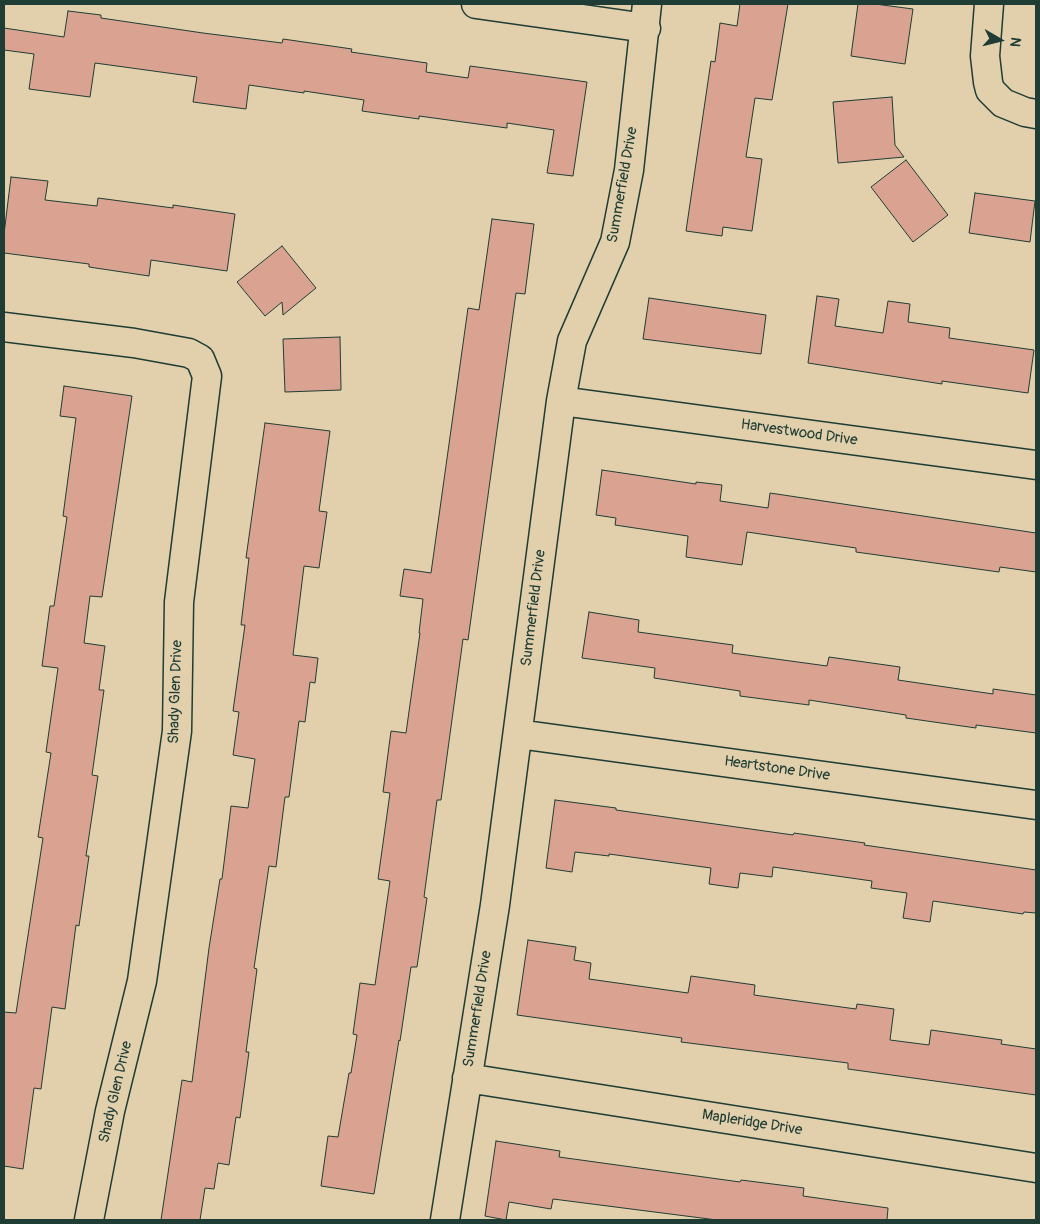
<!DOCTYPE html>
<html>
<head>
<meta charset="utf-8">
<style>
	body { margin:0 }
	#map { position:relative; width:1040px; height:1224px; overflow:hidden; background:#e2d0ad; font-family:Pangolin,sans-serif }
	canvas { display:block }
	.frame { position:absolute; inset:0; border:5px solid #1f3d34; pointer-events:none }
	.north { position:absolute; left:975px; top:15px; width:50px; height:50px; -webkit-text-stroke:4px #e2d0ad; paint-order:stroke; rotate:98deg; font-size:14px; font-weight:700; line-height:20px; text-align:center; color:#1f3d34 }
	.north::after { content:''; display:block; margin:auto; width:18px; height:22px; background:#1f3d34; clip-path:polygon(50% 0,100% 100%,50% 72%,0 100%) }
</style>
</head>
<body>
<div id="map">
<canvas width="1040" height="1224"></canvas>
<div class="frame"></div>
<div class="north">N</div>
</div>
<script>
const c = document.querySelector('canvas').getContext('2d');
c.lineJoin = 'round';
function fill(path, color) { c.fillStyle = color; c.fill(path, 'evenodd'); }
const shape = rows => new Path2D(rows.map(r => 'M' + r).join(''));
function trace(path, color, width, dash) { c.strokeStyle = color; c.lineWidth = width; c.lineCap = dash ? 'butt' : 'round'; c.setLineDash(dash || []); c.stroke(path); }
function drawText(font, color, halo, rows, align = 'center') {
  c.font = font + ' Pangolin,sans-serif'; c.lineWidth = 4.5; c.setLineDash([]); c.textBaseline = 'middle'; c.strokeStyle = halo; c.fillStyle = color; for (const [text, x, y, turn = 0] of rows) {
    c.save(); c.translate(x, y); c.rotate((+turn || 0) * Math.PI / 180); c.textAlign = isNaN(turn) ? turn : align; if (halo) c.strokeText(text, 0, 0); c.fillText(text, 0, 0); c.restore();
  }
}
const building = shape([
	[740,4,788,4,772,100,755,98,746,157,762,159,752,231,723,227,722,236,686,231,711,61,715,62,720,23,737,26,740,4],
	[858,4,875,4,913,9,905,64,851,56,858,4],
	[68,11,101,15,101,18,203,33,282,43,283,39,352,49,351,52,427,63,426,72,468,78,470,66,587,82,573,176,547,173,554,130,507,123,507,128,419,116,419,119,362,111,364,100,304,91,304,93,249,85,246,109,193,102,197,77,95,63,90,97,29,89,34,54,4,50,4,28,64,37,68,11],
	[892,97,895,145,904,157,838,163,833,102,892,97],
	[906,160,948,215,913,242,871,187,906,160],
	[11,177,48,181,45,200,97,206,98,198,173,208,173,205,235,214,227,271,151,260,149,276,89,267,89,264,4,253,4,234,11,177],
	[975,193,1035,201,1030,242,969,233,975,193],
	[492,219,534,224,525,294,516,293,468,640,463,639,441,800,437,800,424,897,427,898,417,967,411,967,400,1041,399,1040,374,1194,321,1186,328,1136,338,1137,349,1073,351,1073,357,1035,353,1034,360,983,375,985,390,881,378,879,390,793,383,792,391,731,406,733,420,633,419,633,423,599,400,596,404,569,431,573,468,308,479,310,492,219],
	[282,246,316,288,283,315,282,302,265,316,237,282,282,246],
	[817,296,839,299,835,326,883,333,888,301,910,304,908,322,950,328,949,338,1034,350,1028,393,942,381,942,384,808,363,817,296],
	[649,298,766,315,761,354,643,339,649,298],
	[340,337,341,390,285,392,283,339,340,337],
	[64,386,132,396,102,597,90,596,84,643,105,646,99,690,104,690,92,775,98,776,86,856,89,856,79,926,76,925,65,1009,52,1007,41,1089,34,1088,23,1169,4,1166,4,1012,16,1013,43,838,38,837,51,753,46,752,58,668,42,666,50,606,54,606,67,517,63,516,76,418,60,416,64,386],
	[265,423,330,431,319,511,327,512,319,568,304,566,293,655,318,658,315,683,310,682,305,722,299,721,289,797,285,797,276,867,269,866,254,968,257,969,246,1052,249,1052,240,1118,236,1117,229,1165,218,1163,214,1189,205,1188,200,1220,161,1220,182,1080,192,1082,209,948,220,879,222,879,231,806,248,808,255,759,233,755,239,712,233,711,245,625,241,625,249,558,246,558,265,423],
	[602,470,696,484,696,482,722,485,720,501,768,508,770,493,1036,533,1036,572,1000,567,999,572,906,559,856,552,856,548,747,532,742,565,686,557,688,536,615,525,616,518,596,515,602,470],
	[589,612,639,620,638,632,733,645,732,653,827,666,829,657,900,667,898,680,993,694,993,689,1036,695,1036,733,976,725,976,728,906,718,906,715,809,700,809,705,740,696,740,691,654,678,655,668,582,658,589,612],
	[555,800,616,808,616,810,793,835,794,833,865,843,864,845,1036,870,1036,913,1024,912,1023,914,933,901,930,922,903,918,907,893,871,888,872,881,773,867,772,877,740,873,738,888,709,884,711,868,609,854,609,856,575,852,572,872,546,868,555,800],
	[528,940,576,947,574,960,591,963,589,979,688,993,691,976,755,985,754,995,856,1009,857,1004,894,1009,890,1040,929,1045,931,1030,1002,1040,1001,1044,1036,1049,1036,1095,848,1069,848,1063,681,1042,682,1038,517,1015,528,940],
	[496,1141,560,1151,559,1157,740,1182,741,1180,804,1188,803,1196,888,1208,887,1220,717,1220,553,1199,551,1209,509,1202,506,1220,485,1216,496,1141]
]);
fill(building, '#daa391');
trace(building, '#1f3d34', 1);
const minor = shape([
	[476,4,646,28],
	[989,4,985,56,988,82,990,90,1003,103,1025,112,1036,114],
	[4,327,134,343,189,353,200,359,207,376,179,602,177,731,142,981,110,1111,89,1220],
	[561,401,1036,465],
	[518,734,1036,805],
	[467,1078,1036,1168],
	[445,1220,495,905,561,401,572,341,615,242,629,170,647,4]
]);
trace(minor, '#1f3d34', 31);
trace(minor, '#e2d0ad', 28);
drawText('15px', '#1f3d34', '#e2d0ad', [
	["Summerfield Drive",623,185,-80],
	["Harvestwood Drive",799,433,8],
	["Summerfield Drive",534,608,-83],
	["Shady Glen Drive",176,692,-88],
	["Heartstone Drive",777,769,8],
	["Summerfield Drive",478,1009,-81],
	["Shady Glen Drive",116,1092,-77],
	["Mapleridge Drive",752,1123,9]
]);
</script>
</body>
</html>
